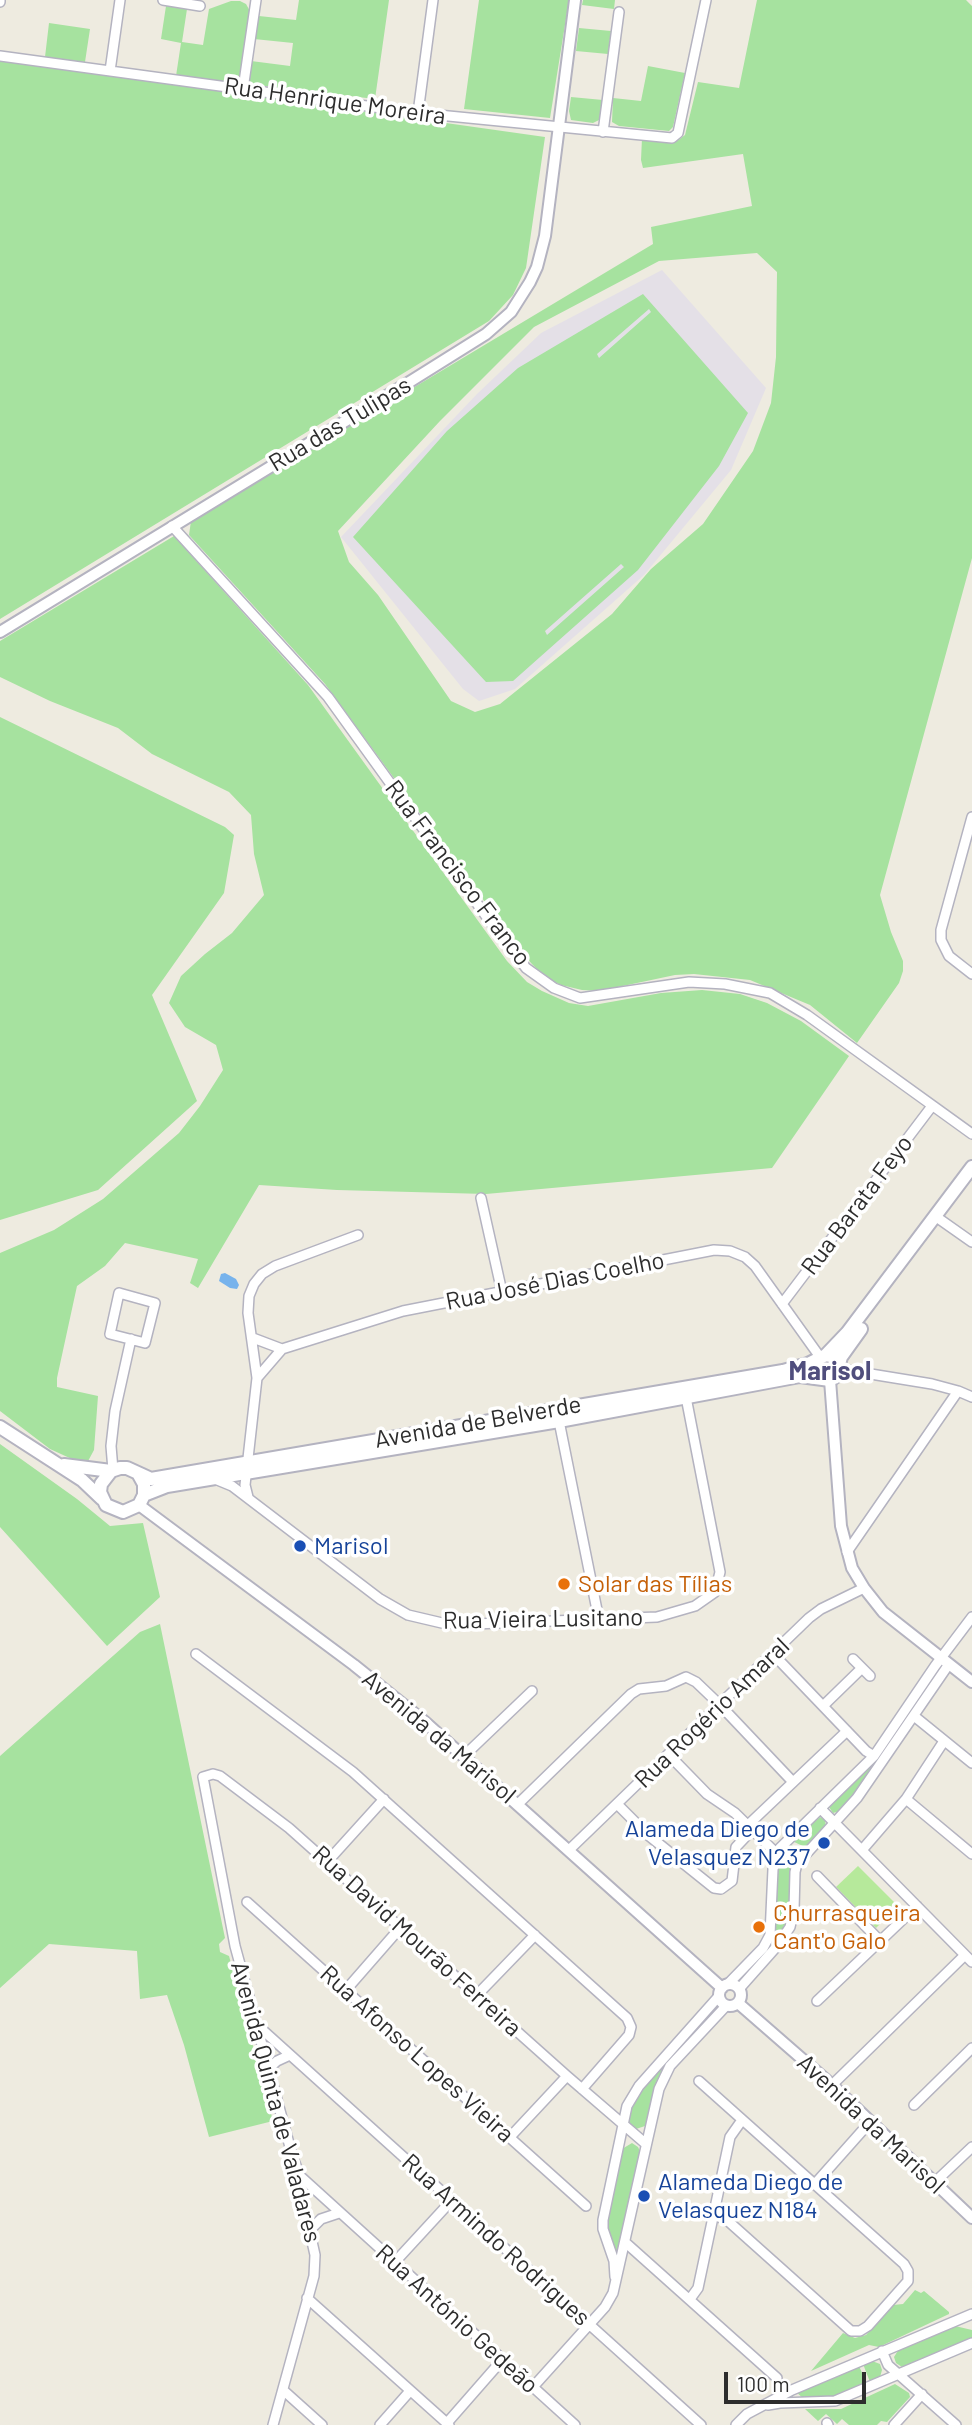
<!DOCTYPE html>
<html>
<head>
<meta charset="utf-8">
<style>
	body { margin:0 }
	#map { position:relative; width:972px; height:2425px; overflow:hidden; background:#eeebe0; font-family:Barlow,sans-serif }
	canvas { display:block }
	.scale { position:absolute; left:724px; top:2372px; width:142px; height:32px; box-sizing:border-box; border:4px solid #2d2d2d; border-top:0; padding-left:9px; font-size:21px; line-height:24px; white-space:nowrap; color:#2d2d2d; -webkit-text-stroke:5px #fff; paint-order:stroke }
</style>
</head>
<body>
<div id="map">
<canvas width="972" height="2425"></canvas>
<div class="scale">100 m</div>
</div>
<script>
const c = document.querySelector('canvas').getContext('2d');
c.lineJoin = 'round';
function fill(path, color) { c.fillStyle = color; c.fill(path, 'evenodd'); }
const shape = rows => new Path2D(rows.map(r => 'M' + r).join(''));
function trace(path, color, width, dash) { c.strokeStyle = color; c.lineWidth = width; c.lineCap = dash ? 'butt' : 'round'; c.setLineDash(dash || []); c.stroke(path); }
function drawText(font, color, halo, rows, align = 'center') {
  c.font = font + ' Barlow,sans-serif'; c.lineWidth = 7; c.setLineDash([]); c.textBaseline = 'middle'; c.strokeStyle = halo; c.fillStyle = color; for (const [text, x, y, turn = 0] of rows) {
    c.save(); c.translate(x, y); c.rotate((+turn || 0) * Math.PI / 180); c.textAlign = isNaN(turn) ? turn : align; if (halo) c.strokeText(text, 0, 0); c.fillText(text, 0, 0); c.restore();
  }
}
fill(shape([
	[662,270,766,388,731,470,644,575,515,689,479,701,463,689,341,537,477,394,541,333]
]), '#e4e0e7');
fill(shape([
	[299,0,389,0,375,99,248,84,251,61,290,66,293,43,254,39,259,16,296,20],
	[479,0,569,0,550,118,464,109],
	[583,0,615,0,614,9,582,5],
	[757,0,966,0,972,6,972,558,880,895,891,932,903,961,903,971,899,983,857,1043,810,1005,750,980,694,974,675,975,599,991,582,990,561,985,546,978,531,963,512,939,325,684,189,535,191,521,653,244,651,227,752,206,743,154,643,168,641,160,642,138,668,143,677,141,685,135,698,82,739,88],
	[757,253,777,272,776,357,771,403,753,451,703,524,651,569,612,614,500,704,475,712,451,701,378,595,349,562,338,531,440,421,534,327,659,261],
	[231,1,240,1,246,4,251,13,242,61,240,83,176,76,181,43,161,39,166,6,187,9,182,42,203,45,209,9],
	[49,23,90,29,85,62,45,57],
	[579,28,611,31,608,54,576,51],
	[0,60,545,137,526,268,513,295,489,321,0,619],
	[648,66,685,73,673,127,669,131,619,126,612,122,613,98,641,101],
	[571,97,603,100,599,120,593,123,571,120,569,111],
	[643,294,748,413,719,466,638,570,513,681,486,682,353,537,447,431,518,368],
	[649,309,651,312,599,358,597,354],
	[621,564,624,567,547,635,545,631],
	[174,536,308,685,507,961,527,982,542,991,569,1003,588,1006,661,993,702,990,740,994,767,1003,801,1021,849,1056,772,1168,486,1194,337,1190,259,1185,198,1288,190,1283,198,1259,125,1243,105,1266,77,1286,57,1378,57,1387,98,1396,94,1450,87,1463,74,1460,50,1449,0,1411,0,1253,54,1230,103,1199,179,1133,200,1106,223,1070,216,1045,185,1027,169,1003,181,976,205,954,232,933,264,895,254,854,251,815,229,792,152,754,118,728,50,701,0,677,0,641],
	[0,717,225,827,234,835,224,893,152,995,197,1101,98,1190,0,1220],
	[0,1444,77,1499,110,1526,143,1523,160,1597,107,1646,0,1527],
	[160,1624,225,1938,219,1944,220,1952,229,1956,273,2121,209,2137,184,2045,167,1995,140,1999,137,1951,49,1944,0,1988,0,1756,140,1632],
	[939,1667,941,1668,857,1792,840,1811,833,1813,829,1807,831,1803,877,1760],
	[820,1817,825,1820,826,1827,805,1847,792,1841],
	[789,1844,802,1850,794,1863,788,1921,783,1932,747,1975,746,1974,767,1950,772,1940,776,1928,777,1868,781,1854],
	[661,2067,663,2069,656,2085,647,2122,645,2126,636,2129,628,2121,628,2114,636,2095],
	[632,2143,638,2147,641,2153,619,2260,609,2237,607,2223,622,2149],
	[915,2290,921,2293,924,2291,949,2312,949,2314,879,2347,869,2345,811,2371,843,2333,855,2338,866,2335,893,2305,903,2304],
	[955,2326,972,2330,972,2340,908,2367,902,2367,896,2363,894,2357,899,2349],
	[872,2361,880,2364,882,2370,880,2377,870,2382,863,2364],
	[859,2366,867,2384,837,2397,804,2399,796,2392],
	[895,2384,909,2393,910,2397,887,2422,881,2421,877,2425,849,2425,842,2419,837,2424,826,2414,818,2421,805,2409,841,2409]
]), '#a6e29f');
fill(shape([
	[858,1866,898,1906,876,1928,836,1887]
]), '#b6e99b');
fill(shape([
	[225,1273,236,1279,239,1285,237,1289,230,1288,219,1281,221,1274]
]), '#77b3ec');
const minor = shape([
	[163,0,200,6],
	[0,2,0,0],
	[0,56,418,113,672,138,678,133,706,0],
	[110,71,120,0],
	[243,89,256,0],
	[418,113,433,0],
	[603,132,619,12],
	[172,526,328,697,494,927,526,968,554,988,580,998,689,982,725,984,770,993,807,1015,972,1134],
	[972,817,941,930,941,940,949,956,972,974],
	[481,1198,502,1292],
	[935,1216,972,1242],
	[119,1293,155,1303,145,1343,110,1334,119,1293],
	[782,1304,932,1106],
	[253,1338,282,1349],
	[840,1369,932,1384,958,1391,972,1397],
	[257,1378,282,1349,403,1311,714,1250,730,1251,745,1257,755,1266,820,1357],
	[559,1421,599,1620],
	[113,1470,111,1446,115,1411,131,1339],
	[215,1479,232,1486,380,1599,408,1615,442,1623,474,1624,657,1617,695,1606,715,1592,720,1572,685,1392],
	[248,1497,245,1485,257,1378,248,1313,249,1296,254,1284,262,1274,275,1266,358,1235],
	[847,1552,958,1391],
	[196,1654,353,1772,627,2018,631,2027,629,2035,582,2089],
	[773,1654,866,1751,874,1756],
	[853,1659,870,1676],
	[823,1706,862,1668],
	[914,1716,972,1763],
	[669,1755,707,1794,735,1813,777,1854],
	[464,1756,532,1691],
	[906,1799,972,1854],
	[518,1804,631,1694,639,1689,666,1686,686,1677,696,1682,720,1705,793,1782],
	[617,1804,648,1835,714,1888,721,1889,732,1881,736,1847,753,1829],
	[820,1808,972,1962],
	[748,1825,847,1731],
	[569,1850,809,1618,821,1609,864,1588],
	[862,1850,906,1799,944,1741],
	[327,1862,384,1799],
	[817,1876,880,1941],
	[247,1902,586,2206],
	[728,1984,763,1948,770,1935,773,1869,780,1848,874,1756,935,1666,972,1617],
	[739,1989,778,1945,790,1927,794,1910,795,1872,797,1864,857,1798,949,1664],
	[345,1991,400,1928],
	[477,1995,535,1935],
	[817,2001,917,1906],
	[257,2025,701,2425],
	[268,2069,277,2061,290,2055],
	[699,2081,904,2264,908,2271,908,2281,868,2326,860,2331,851,2331,728,2221,713,2214],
	[832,2085,965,1955],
	[914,2105,972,2048],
	[510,2137,567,2076],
	[300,2176,575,2425],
	[935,2182,972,2147],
	[814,2185,870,2122],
	[310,2230,321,2219,339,2213],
	[626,2243,777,2378],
	[394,2263,452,2200],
	[615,2277,614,2261,603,2229,603,2220,627,2106,639,2086,719,1996],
	[307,2298,449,2425],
	[690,2299,698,2288,730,2137,742,2120],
	[882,2351,888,2365,956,2425],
	[533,2387,605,2307,613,2293,659,2089,670,2066,726,2006],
	[283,2390,322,2425],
	[768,2405,780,2403,835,2401,972,2343],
	[447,2423,503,2359],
	[827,2423,828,2425],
	[273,2425,314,2276,315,2255,301,2192,300,2176,293,2158,235,1946,203,1777,213,1774,220,1776,289,1828,567,2076,646,2144],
	[380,2425,410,2391],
	[736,2425,747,2414,792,2390,972,2314],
	[894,2425,922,2394]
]);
const tertiary = shape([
	[0,632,411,381,486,334,511,312,530,282,537,267,545,236,575,0],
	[830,1380,841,1526,852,1568,864,1588,883,1612,972,1682],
	[139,1505,354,1665,425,1722,722,1988],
	'719 1995a11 11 0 1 1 22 0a11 11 0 1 1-22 0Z',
	[738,2003,832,2085,972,2218]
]);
const secondary = shape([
	[839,1364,841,1357,861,1329],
	[0,1427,82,1480,102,1499],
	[64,1465,111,1471],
	[139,1475,144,1484,144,1495,139,1505,123,1512,106,1505,100,1492,101,1484,111,1471,120,1468,127,1468,151,1479,783,1371,808,1364,826,1355,847,1333,972,1167],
	[144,1495,167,1486,559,1421,800,1376,830,1380,836,1376,839,1366,834,1357,826,1355]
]);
trace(minor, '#b4b3c0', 12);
trace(tertiary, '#b4b3c0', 14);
trace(secondary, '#b4b3c0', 16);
trace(minor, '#fff', 9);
trace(tertiary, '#fff', 10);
trace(secondary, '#fff', 12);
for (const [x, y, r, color] of [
	[300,1546,7,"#1a4fb4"],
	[564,1584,7,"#e8710a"],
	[824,1843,7,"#1a4fb4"],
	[759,1927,7,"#e8710a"],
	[644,2196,7,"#1a4fb4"]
]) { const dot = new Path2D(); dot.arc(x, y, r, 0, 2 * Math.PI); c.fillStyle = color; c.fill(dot); trace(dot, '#fff', 2.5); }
drawText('24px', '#2d2d2d', '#fff', [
	["Rua Henrique Moreira",335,101,8],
	["Rua das Tulipas",340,424,-31],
	["Rua Francisco Franco",458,873,53],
	["Rua Barata Feyo",857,1205,-53],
	["Rua José Dias Coelho",555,1281,-11],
	["Avenida de Belverde",478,1422,-10],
	["Rua Vieira Lusitano",543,1619,-1],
	["Rua Rogério Amaral",712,1713,-44],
	["Avenida da Marisol",439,1737,40],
	["Rua David Mourão Ferreira",417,1941,42],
	["Rua Afonso Lopes Vieira",417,2054,42],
	["Avenida Quinta de Valadares",276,2102,75],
	["Avenida da Marisol",871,2124,43],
	["Rua Armindo Rodrigues",496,2240,42],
	["Rua António Gedeão",457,2319,42]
]);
drawText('24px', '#164399', '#fff', [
	["Marisol",314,1546],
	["Alameda Diego de",810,1829,"right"],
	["Velasquez N237",810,1857,"right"],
	["Alameda Diego de",658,2182],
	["Velasquez N184",658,2210]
], 'left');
drawText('24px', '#c56008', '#fff', [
	["Solar das Tílias",578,1584],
	["Churrasqueira",773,1913],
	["Cant'o Galo",773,1941]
], 'left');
drawText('bold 26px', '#504e7d', '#fff', [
	["Marisol",830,1371]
]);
</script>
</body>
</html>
